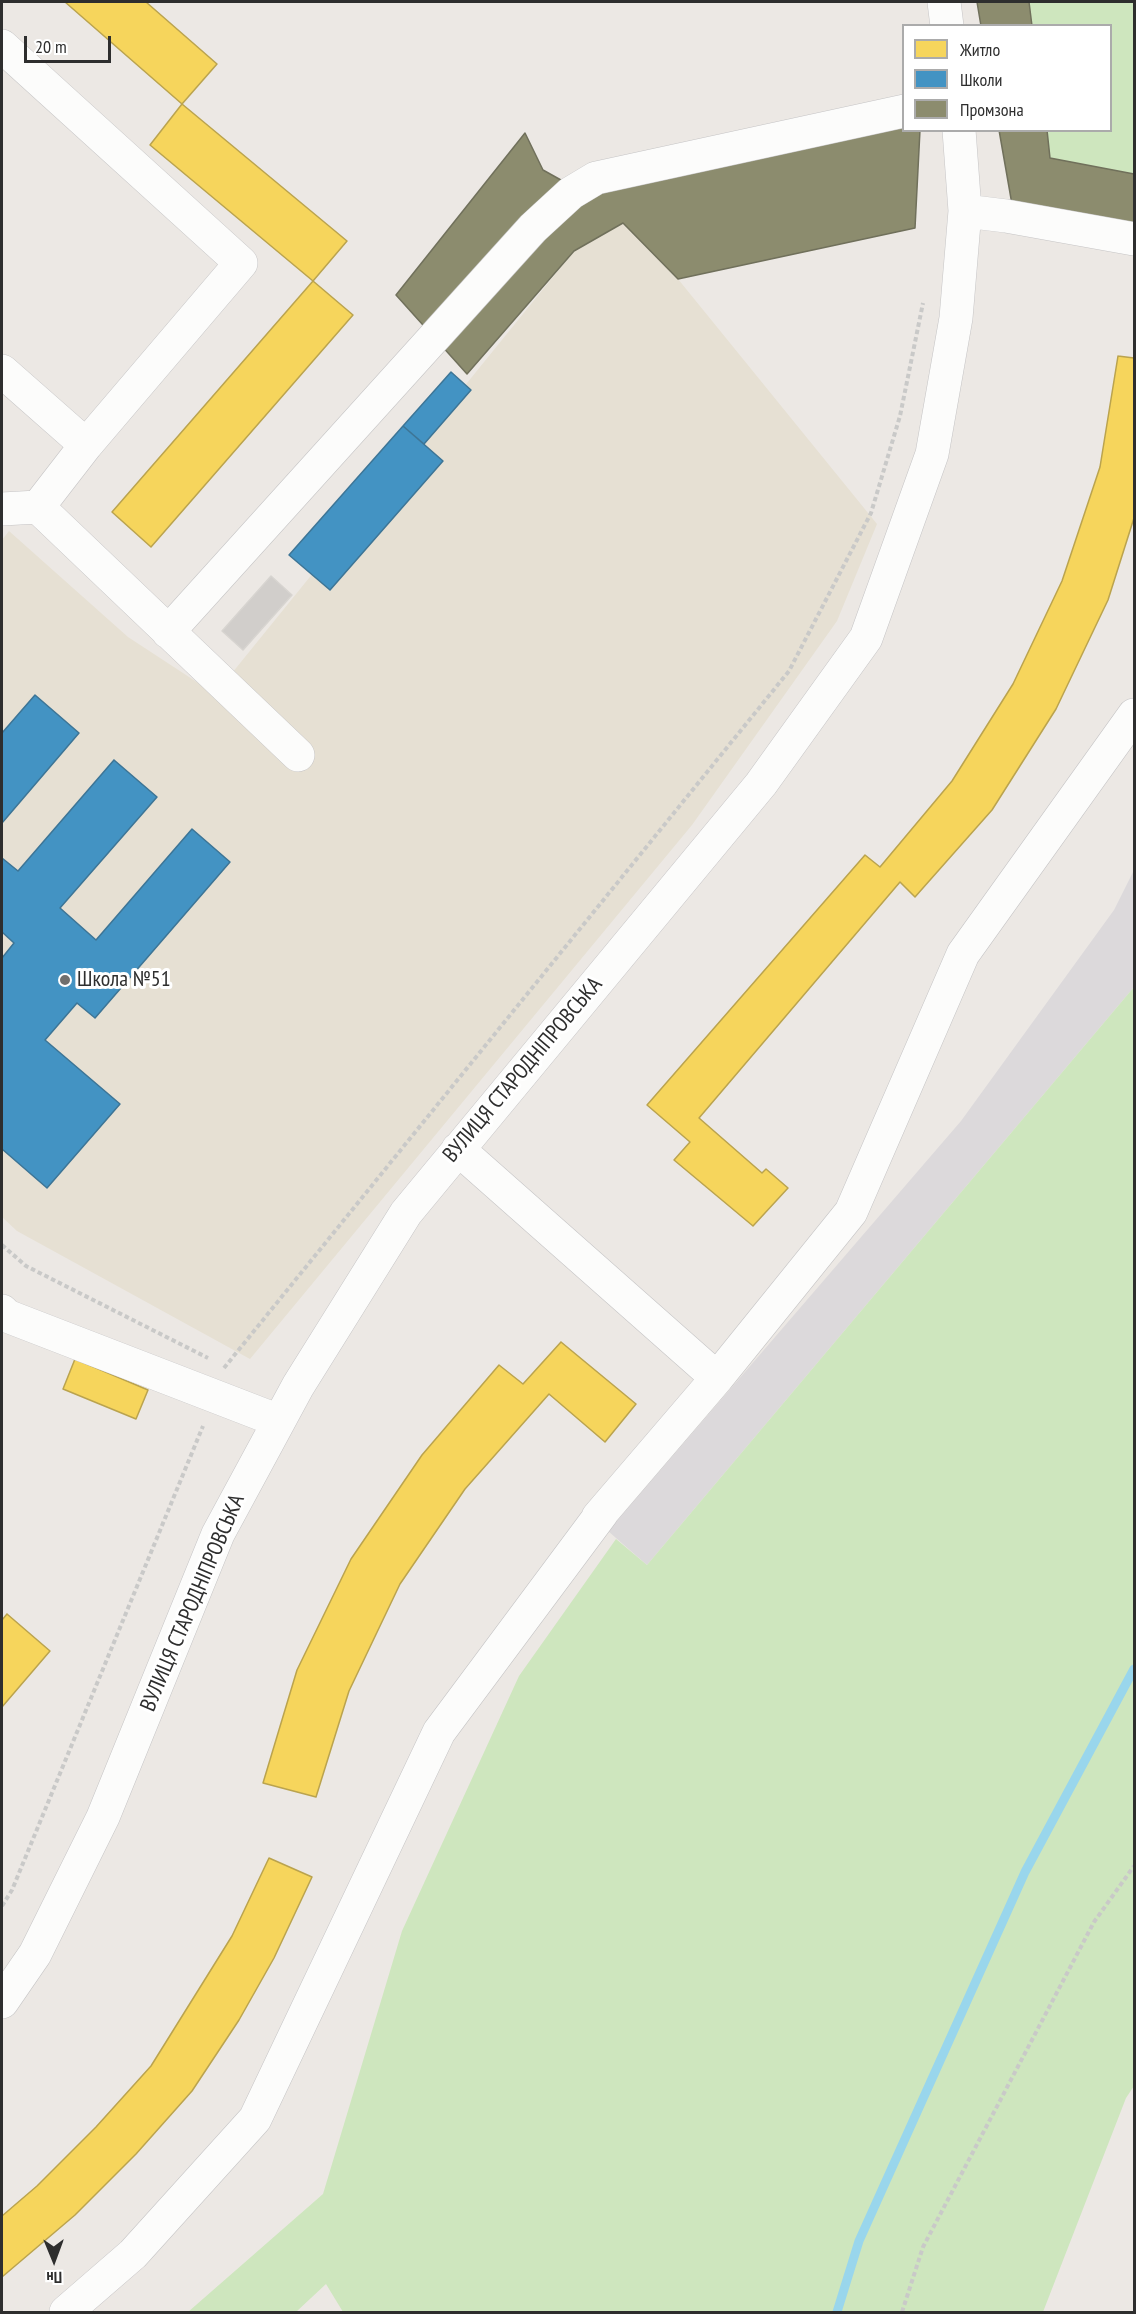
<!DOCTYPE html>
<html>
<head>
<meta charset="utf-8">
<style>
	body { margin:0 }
	#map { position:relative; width:1136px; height:2314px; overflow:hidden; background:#ece8e4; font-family:"PT Sans Narrow",sans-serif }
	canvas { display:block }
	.frame { position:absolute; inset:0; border:3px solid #2e2e2e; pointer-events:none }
	.legend { position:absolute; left:902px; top:24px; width:210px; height:108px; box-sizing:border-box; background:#fff; border:2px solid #ababab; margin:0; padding:8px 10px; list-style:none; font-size:18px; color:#2e2e2e }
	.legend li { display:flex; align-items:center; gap:12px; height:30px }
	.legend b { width:30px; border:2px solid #ababab }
	.north { position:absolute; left:24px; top:2230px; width:60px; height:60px; -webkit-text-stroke:4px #fff; paint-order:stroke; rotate:179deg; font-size:16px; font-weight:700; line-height:24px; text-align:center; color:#2e2e2e }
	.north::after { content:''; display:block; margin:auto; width:21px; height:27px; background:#2e2e2e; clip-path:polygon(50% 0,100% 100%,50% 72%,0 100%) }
	.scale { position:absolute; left:24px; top:36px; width:87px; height:27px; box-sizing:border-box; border:3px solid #2e2e2e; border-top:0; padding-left:8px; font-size:18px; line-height:21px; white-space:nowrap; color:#2e2e2e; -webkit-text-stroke:4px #fff; paint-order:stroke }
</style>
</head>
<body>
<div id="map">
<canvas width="1136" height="2314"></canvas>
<div class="frame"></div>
<ul class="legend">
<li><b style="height:16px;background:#f6d55c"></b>Житло</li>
<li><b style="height:16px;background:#4393c3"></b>Школи</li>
<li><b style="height:16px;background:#8c8c6e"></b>Промзона</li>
</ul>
<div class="north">Пн</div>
<div class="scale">20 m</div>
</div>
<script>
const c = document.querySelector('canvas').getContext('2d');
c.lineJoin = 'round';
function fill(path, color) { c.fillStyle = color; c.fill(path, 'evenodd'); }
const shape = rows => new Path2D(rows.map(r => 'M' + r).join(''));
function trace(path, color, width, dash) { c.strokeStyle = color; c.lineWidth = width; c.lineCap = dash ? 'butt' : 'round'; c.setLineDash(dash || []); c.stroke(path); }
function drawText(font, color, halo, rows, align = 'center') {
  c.font = font + ' "PT Sans Narrow",sans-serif'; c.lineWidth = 6; c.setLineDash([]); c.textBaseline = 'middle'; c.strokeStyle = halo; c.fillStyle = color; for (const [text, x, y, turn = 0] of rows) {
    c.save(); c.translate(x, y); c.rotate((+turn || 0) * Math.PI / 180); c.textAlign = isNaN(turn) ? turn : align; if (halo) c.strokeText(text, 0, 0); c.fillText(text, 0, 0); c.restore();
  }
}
fill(shape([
	[1134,870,1134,987,647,1565,608,1531,961,1121,1114,910]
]), '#dcd9db');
fill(shape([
	[623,223,678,279,877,524,837,621,692,825,250,1359,17,1231,2,1217,2,540,9,531,128,637,215,694,574,251]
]), '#e6e0d3');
fill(shape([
	[1029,2,1134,2,1134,174,1050,158,1047,131,1110,130,1110,26,1032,25],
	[1134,987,1134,2086,1126,2098,1043,2312,343,2312,326,2284,296,2312,188,2312,323,2194,402,1931,519,1676,616,1539,647,1565]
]), '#cee6be');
const homes = shape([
	[65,2,146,2,217,64,182,104,65,2],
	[182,104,347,241,313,281,150,145,182,104],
	[313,281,353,315,151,547,112,512,313,281],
	[1118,356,1134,358,1134,518,1108,600,1056,709,992,810,915,897,900,882,699,1118,762,1173,766,1169,788,1188,753,1226,674,1160,690,1142,647,1105,865,855,880,867,952,781,1013,684,1062,581,1100,467,1118,356],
	[561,1342,636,1404,605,1442,549,1394,465,1489,400,1584,349,1691,316,1797,263,1783,297,1670,351,1559,422,1455,499,1365,523,1384,561,1342],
	[75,1359,148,1390,136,1419,63,1389,75,1359],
	[7,1614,50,1651,2,1707,2,1620,7,1614],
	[269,1858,312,1877,274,1958,239,2020,192,2091,136,2154,75,2215,2,2277,2,2216,37,2186,96,2127,151,2066,232,1936,269,1858]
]);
fill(homes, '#f6d55c');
trace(homes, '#baa34e', 1.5);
const schools = shape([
	[451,372,471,390,424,444,403,426,451,372],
	[403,426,443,461,330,590,289,555,403,426],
	[35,695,79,733,2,823,2,733,35,695],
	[114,760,157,797,60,908,96,940,192,829,230,862,95,1018,77,1003,45,1040,120,1104,47,1188,2,1149,2,958,14,943,2,932,2,858,18,871,114,760]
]);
fill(schools, '#4393c3');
trace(schools, '#3d7596', 1.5);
const industry = shape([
	[977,2,1029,2,1032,26,981,26,977,2],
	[904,123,904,130,920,130,915,228,678,279,623,223,574,251,467,374,396,295,525,133,543,170,586,194,904,123],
	[999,130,1047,130,1050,158,1134,174,1134,232,1013,210,999,130]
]);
fill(industry, '#8c8c6e');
trace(industry, '#70705b', 1.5);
trace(shape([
	[837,2312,859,2241,1025,1872,1134,1669]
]), '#99d6ec', 9);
const building = shape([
	[271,576,292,595,243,650,222,631,271,576]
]);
fill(building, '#d1cecb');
trace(building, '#d7d4d0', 1.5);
const minor = shape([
	[944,2,947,26],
	[2,46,241,263,86,445],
	[965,211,1006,216,1134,239],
	[2,371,86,445,38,507],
	[2,509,38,507,298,755],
	[168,632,533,228,571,193,596,178,904,111],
	[458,1149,717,1378,598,1517],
	[2,1311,7,1316,279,1421],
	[717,1378,851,1212,963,954,1134,715],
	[2,2002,35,1954,103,1817,218,1534,298,1386,406,1213,761,784,866,638,932,454,956,318,965,211,959,130],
	[66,2312,133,2254,255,2119,439,1732,602,1513]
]);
trace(minor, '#c5c4c5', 34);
trace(shape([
	[2,1245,26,1266,208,1358],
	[224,1368,789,671,871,513,900,416,923,303],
	[2,1906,12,1890,203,1426],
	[902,2312,923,2247,1094,1922,1134,1866]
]), '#c9c9c8', 4, [4.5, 3]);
trace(minor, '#fcfcfb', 33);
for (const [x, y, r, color] of [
	[65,980,6,"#706f6e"]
]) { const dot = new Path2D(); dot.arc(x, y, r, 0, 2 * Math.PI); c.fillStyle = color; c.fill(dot); trace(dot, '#fff', 2); }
drawText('22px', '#2e2e2e', '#fff', [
	["Школа №51",77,980]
], 'left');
drawText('22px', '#2e2e2e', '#fff', [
	["ВУЛИЦЯ СТАРОДНІПРОВСЬКА",523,1070,-50],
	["ВУЛИЦЯ СТАРОДНІПРОВСЬКА",193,1603,-67]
]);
</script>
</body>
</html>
